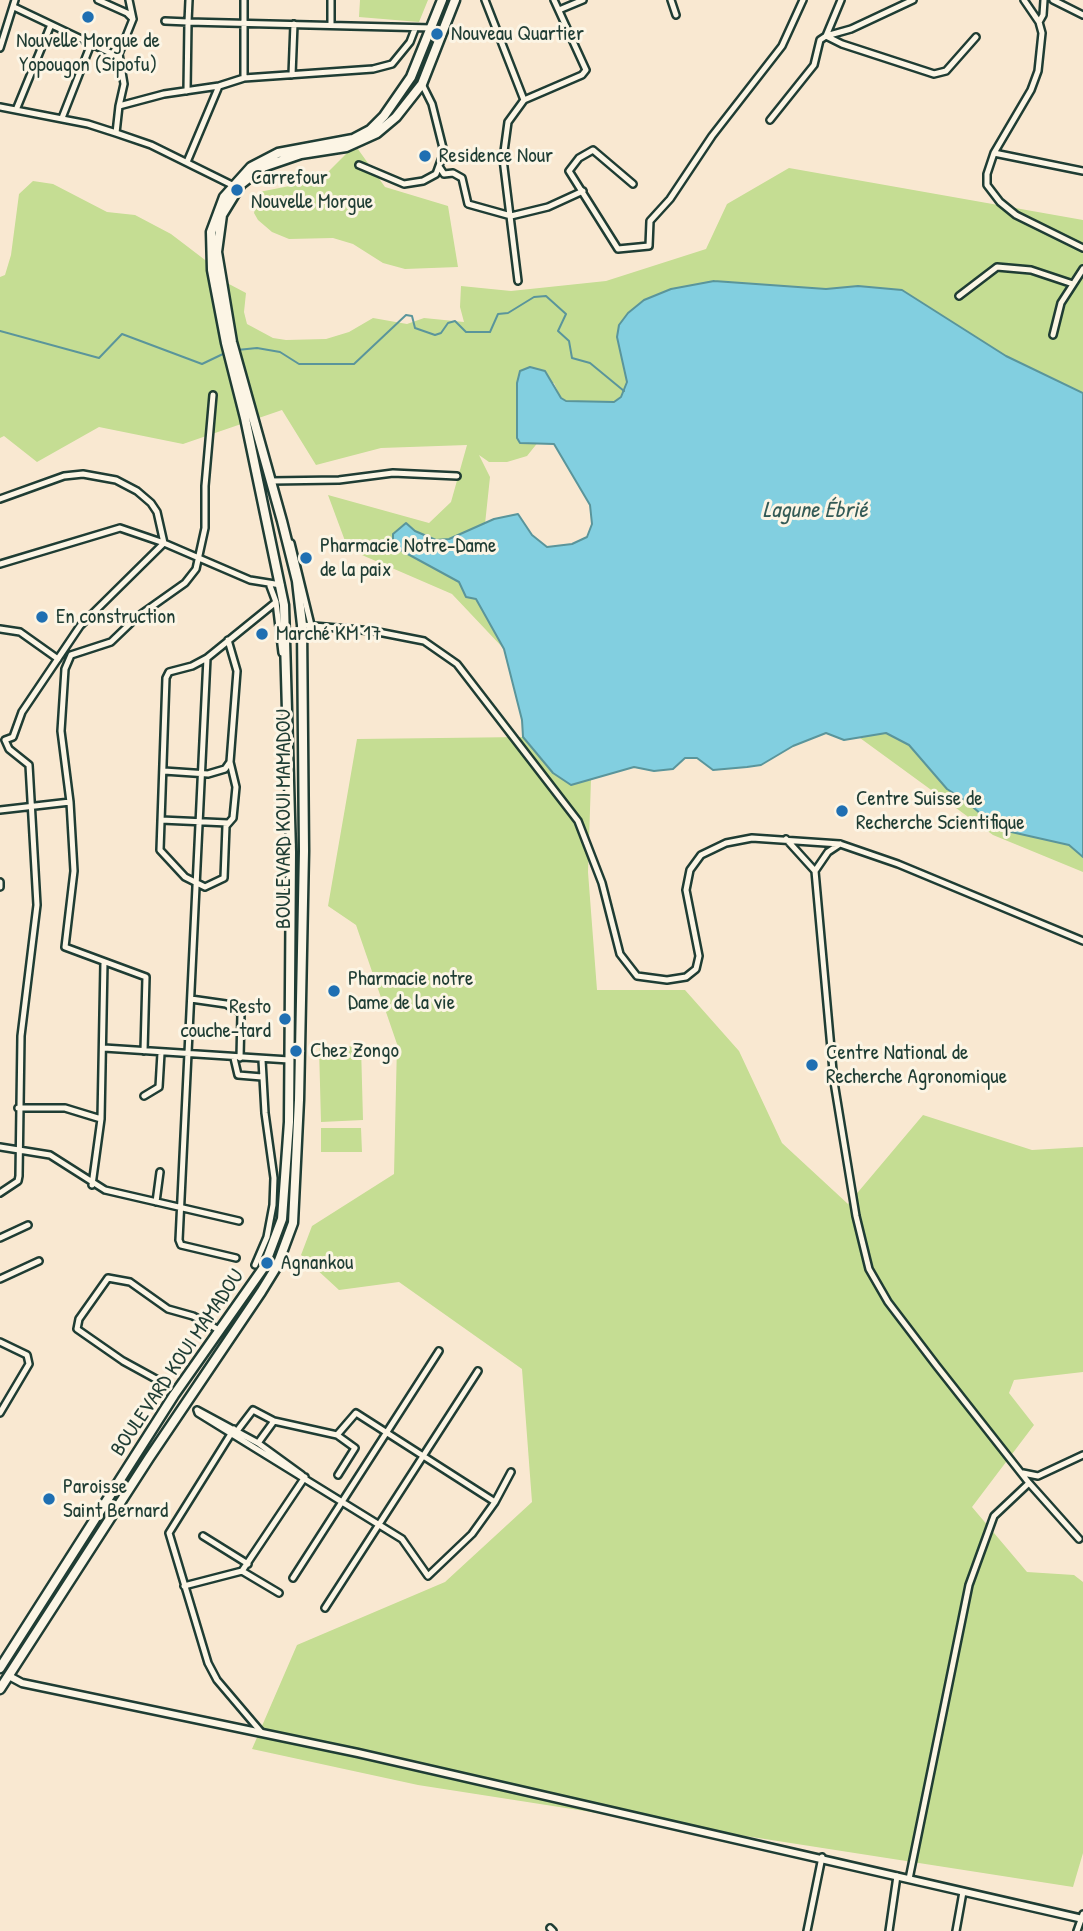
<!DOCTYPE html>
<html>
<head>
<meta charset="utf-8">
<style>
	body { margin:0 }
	canvas { display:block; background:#f9e8d1 }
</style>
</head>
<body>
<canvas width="1083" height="1931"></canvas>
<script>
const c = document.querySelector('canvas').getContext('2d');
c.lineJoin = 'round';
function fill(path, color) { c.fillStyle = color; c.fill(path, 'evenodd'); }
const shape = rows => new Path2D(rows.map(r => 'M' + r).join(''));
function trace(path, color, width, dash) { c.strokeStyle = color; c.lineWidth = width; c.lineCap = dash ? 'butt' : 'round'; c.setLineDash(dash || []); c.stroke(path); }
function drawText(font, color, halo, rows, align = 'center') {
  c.font = font + ' "Patrick Hand",sans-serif'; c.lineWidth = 6; c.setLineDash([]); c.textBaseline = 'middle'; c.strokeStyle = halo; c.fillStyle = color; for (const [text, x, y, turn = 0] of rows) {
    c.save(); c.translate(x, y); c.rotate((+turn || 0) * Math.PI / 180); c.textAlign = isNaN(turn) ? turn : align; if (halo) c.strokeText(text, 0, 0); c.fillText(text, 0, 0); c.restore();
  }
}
fill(shape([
	[360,0,428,0,419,22,359,17],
	[355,145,385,187,448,206,458,267,405,269,383,263,353,244,333,238,289,239,272,232,258,220,254,213,259,192,320,180],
	[789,168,1083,220,1083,393,1006,356,902,290,858,286,826,289,714,281,671,289,644,300,628,313,619,325,627,382,621,397,614,402,566,401,561,398,554,383,517,383,517,438,520,443,539,441,527,456,507,462,489,462,479,455,490,477,485,524,448,539,435,540,415,531,393,546,460,582,466,597,476,599,504,649,452,594,348,549,328,495,429,523,451,502,467,445,381,448,316,465,282,410,183,444,99,427,37,462,4,436,0,438,0,277,5,275,11,255,19,194,33,181,53,184,107,212,135,215,171,234,209,263,229,284,246,293,244,312,247,324,273,338,286,340,326,339,349,332,373,318,407,324,424,318,464,322,460,307,461,286,511,291,606,281,706,249,727,204],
	[886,733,909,745,947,789,966,801,998,829,1069,845,1083,857,1083,872,993,835,860,738],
	[523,737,553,773,571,785,591,779,588,872,597,990,685,990,739,1051,782,1143,848,1204,923,1115,1032,1150,1083,1147,1083,1372,1014,1380,1009,1393,1034,1425,972,1507,1027,1572,1074,1575,1083,1582,1083,1853,1073,1887,418,1785,252,1749,297,1645,445,1582,532,1502,522,1369,399,1282,339,1290,301,1255,312,1226,394,1174,397,1044,356,925,328,906,357,739],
	[361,1046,363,1120,321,1122,319,1047],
	[321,1128,361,1128,362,1152,321,1152]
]), '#c5dd93');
const water = shape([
	[714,281,826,289,858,286,902,290,1006,356,1083,393,1083,857,1069,845,998,829,966,801,947,789,909,745,886,733,844,740,826,733,793,746,761,765,747,767,713,770,697,758,685,758,673,769,654,771,634,767,571,785,553,773,523,737,522,720,504,649,476,599,466,597,459,582,393,546,393,534,406,523,415,531,436,540,449,539,494,519,518,514,532,535,547,547,572,544,587,537,592,524,590,505,554,444,520,443,517,438,517,383,520,371,530,367,545,371,561,398,566,401,614,402,621,397,627,382,617,337,619,325,628,313,644,300,671,289,714,281]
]);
fill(water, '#82cfe0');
trace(water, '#5a959b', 2);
trace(shape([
	[0,331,99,358,122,334,202,364,225,353],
	[237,350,257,348,280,352,299,364,354,364,406,315,412,316,415,328,435,335,441,333,448,323,455,321,466,332,490,332,498,314,508,313,534,297,546,296,566,314,558,331,569,341,572,358,590,363,624,391]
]), '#5a959b', 2);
const minor = shape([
	[98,0,127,13,133,19],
	[485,0,524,100],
	[671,0,676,15],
	[1024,0,1039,22,1042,33,1038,71,1031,90,994,153,987,174,987,185,1000,202,1016,215,1083,248],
	[1053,0,1083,15],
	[14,7,119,57],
	[559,10,583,0],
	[165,21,188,22,189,0],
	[1039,22,1043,15,1044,0],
	[331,24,331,0],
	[826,36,842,44,934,74,946,71,976,37],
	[826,36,851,29,913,0],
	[0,48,15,0],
	[292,75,294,24],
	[244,78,244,0],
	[187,91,188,22,432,28],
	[119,106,124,84,119,54,133,19,129,0],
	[0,107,88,124,116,133,151,145,232,185],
	[16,110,50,27],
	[62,118,91,44],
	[770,120,814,65,820,40,826,36,841,0],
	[116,133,119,106,164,94,219,86,244,78,373,69,392,64,410,42,415,29],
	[994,153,1083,171],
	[187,162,219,86],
	[359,165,404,184,423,181,436,174,444,152,432,104,422,84],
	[440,168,444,174,453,173,462,178,468,204,511,216,548,207,583,191],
	[633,184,593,150,579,158,569,171,618,249,649,246,650,221,670,199,712,136,782,46,803,0],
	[518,281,503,159,508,122,524,100,582,75,586,70,554,0],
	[959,296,997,267,1031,270,1073,284],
	[1053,335,1061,303,1083,269],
	[271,481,339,480,393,473,457,476],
	[0,499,64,476,83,474,116,480,137,491,151,503,157,512,164,543,80,626,22,712,13,737,5,740,9,749,29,765,37,905,21,1036,19,1176,18,1181,0,1193],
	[291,543,311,625],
	[0,564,120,528,164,543,250,580,281,585],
	[270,586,276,602,282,653],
	[302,625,373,631,424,641,457,664,578,821,602,883,620,954,637,976,667,980,686,977,696,969,699,956,686,890,690,870,701,855,726,843,752,838,840,844,898,864,1083,941],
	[0,629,20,632,58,659],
	[207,658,179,1240,181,1245,236,1258],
	[230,762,236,787,233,818,226,826,224,878,205,887,185,877,160,850,166,678,169,672,192,666,207,658,276,602],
	[164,771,208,774,225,769,230,762,237,671,228,640],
	[0,810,70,802],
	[161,820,228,823],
	[786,839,815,871,834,1082,856,1216,869,1269,888,1302,936,1365,1029,1483,1079,1539],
	[815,871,828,852,840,844],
	[0,882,0,887],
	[191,999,226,1004,241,1013,240,1058],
	[104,1048,289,1060],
	[144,1051,146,977,65,947,74,871,70,802,61,731,65,669,71,655,111,642,137,617,185,583,196,569,205,528,205,486,213,395],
	[234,1058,238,1075,262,1077],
	[144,1096,159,1087,161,1053],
	[18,1108,65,1108,101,1119],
	[0,1147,50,1155,105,1190,239,1221],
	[92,1185,101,1119,104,962],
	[156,1202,160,1172],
	[0,1238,28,1225],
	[255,1265,267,1237,273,1205,274,1178,265,1113,262,1060],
	[0,1279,39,1261],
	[0,1342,27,1355,29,1364,0,1413],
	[165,1384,123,1361,77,1329,79,1319,108,1278,130,1282,168,1309,193,1316,219,1330],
	[197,1410,198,1413,402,1539,428,1576,472,1534,495,1502,511,1472],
	[197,1410,258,1443,302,1475],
	[234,1429,169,1533,208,1663,217,1680,262,1733],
	[237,1431,253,1410,274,1421],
	[337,1435,355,1448,338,1475],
	[258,1443,274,1421,337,1435,356,1413,495,1502],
	[1023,1473,1038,1476,1083,1455],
	[203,1536,248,1564],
	[242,1571,279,1593],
	[293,1578,439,1351],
	[184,1586,242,1571,305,1477],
	[325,1608,478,1371],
	[909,1879,969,1585,994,1516,1029,1483],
	[550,1928,553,1931],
	[807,1931,822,1857],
	[889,1931,897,1876],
	[956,1931,963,1892],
	[1077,1931,1083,1914]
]);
const tertiary = shape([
	[9,1676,22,1683,358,1753,1083,1919]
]);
const primary = shape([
	[0,1668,174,1395,264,1267,282,1219,289,1122,291,852,284,605,245,418,226,343,212,270,211,232,224,197,251,167,278,153,353,139,370,130,384,116,411,77,442,0],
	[0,1689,149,1458,261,1292,277,1266,293,1223,299,1100,304,851,302,625,297,581,282,521,232,342,217,252,222,215,241,184,263,167,301,154,346,147,377,133,396,117,422,84,455,0]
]);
trace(minor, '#1f3d34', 10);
trace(tertiary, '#1f3d34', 11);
trace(primary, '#1f3d34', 13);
trace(minor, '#fcf5e5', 5);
trace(tertiary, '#fcf5e5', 6);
trace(primary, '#fcf5e5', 8);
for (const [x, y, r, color] of [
	[88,17,7,"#1f6fb2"],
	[437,34,7,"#1f6fb2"],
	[425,156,7,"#1f6fb2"],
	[237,190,7,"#1f6fb2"],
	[306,558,7,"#1f6fb2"],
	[42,617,7,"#1f6fb2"],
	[262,634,7,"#1f6fb2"],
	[842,811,7,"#1f6fb2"],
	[334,991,7,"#1f6fb2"],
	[285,1019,7,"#1f6fb2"],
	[296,1051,7,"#1f6fb2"],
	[812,1065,7,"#1f6fb2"],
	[267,1263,7,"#1f6fb2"],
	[49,1499,7,"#1f6fb2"]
]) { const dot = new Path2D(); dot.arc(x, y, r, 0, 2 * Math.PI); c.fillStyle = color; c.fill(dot); trace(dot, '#fcf5e5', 2.5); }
drawText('21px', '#1f3d34', '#fcf5e5', [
	["Nouveau Quartier",451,34],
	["Nouvelle Morgue de",88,41,"center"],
	["Yopougon (Sipofu)",88,65,"center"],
	["Residence Nour",439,156],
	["Carrefour",251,178],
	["Nouvelle Morgue",251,202],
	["Pharmacie Notre-Dame",320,546],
	["de la paix",320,570],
	["En construction",56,617],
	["Marché KM 17",276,634],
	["Centre Suisse de",856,799],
	["Recherche Scientifique",856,823],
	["Pharmacie notre",348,979],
	["Dame de la vie",348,1003],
	["Resto",271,1007,"right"],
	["couche-tard",271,1031,"right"],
	["Chez Zongo",310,1051],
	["Centre National de",826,1053],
	["Recherche Agronomique",826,1077],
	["Agnankou",281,1263],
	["Paroisse",63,1487],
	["Saint Bernard",63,1511]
], 'left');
drawText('21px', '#1f3d34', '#fcf5e5', [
	["BOULEVARD KOUI MAMADOU",284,819,-90],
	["BOULEVARD KOUI MAMADOU",178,1363,-56]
]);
drawText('italic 23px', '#335a56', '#fcf5e5', [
	["Lagune Ébrié",815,511]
]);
</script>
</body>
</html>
